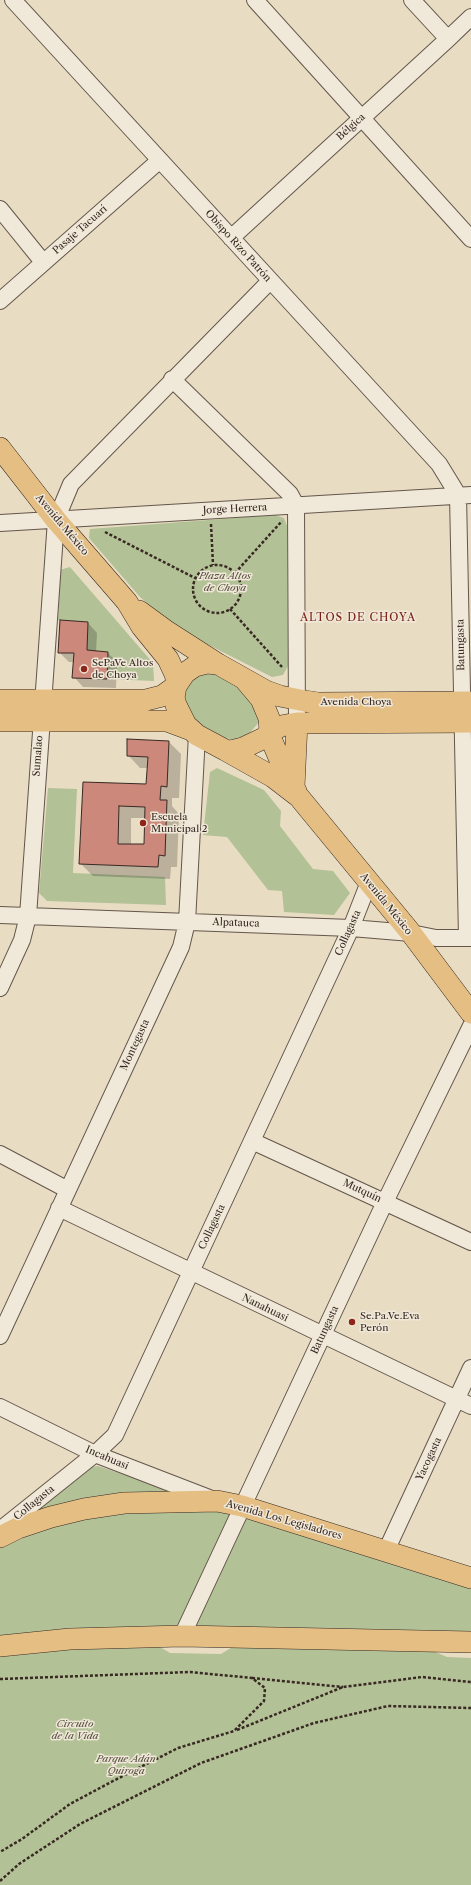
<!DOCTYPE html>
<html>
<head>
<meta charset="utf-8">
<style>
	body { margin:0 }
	canvas { display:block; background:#e8dcc3 }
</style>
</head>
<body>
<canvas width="471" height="1885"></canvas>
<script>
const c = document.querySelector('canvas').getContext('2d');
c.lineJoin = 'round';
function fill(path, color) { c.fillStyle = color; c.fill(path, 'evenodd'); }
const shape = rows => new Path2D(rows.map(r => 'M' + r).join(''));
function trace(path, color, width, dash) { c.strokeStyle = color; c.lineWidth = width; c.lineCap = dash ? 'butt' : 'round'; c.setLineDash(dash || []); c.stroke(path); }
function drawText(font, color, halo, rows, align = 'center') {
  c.font = font + ' "Libre Caslon Text",serif'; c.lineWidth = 3; c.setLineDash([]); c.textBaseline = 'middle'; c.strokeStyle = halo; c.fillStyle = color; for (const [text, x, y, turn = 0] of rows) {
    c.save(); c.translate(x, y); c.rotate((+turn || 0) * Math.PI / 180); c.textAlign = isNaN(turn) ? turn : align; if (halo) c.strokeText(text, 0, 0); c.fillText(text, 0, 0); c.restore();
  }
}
fill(shape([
	[275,515,284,518,287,526,288,666,283,675,272,677,197,639,164,618,140,597,89,538,90,529],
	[70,567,153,663,154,681,107,679,108,652,87,650,88,622,58,620,60,570],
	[209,671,248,690,259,722,247,736,236,740,224,738,198,727,182,702,187,680],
	[217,768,264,790,281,811,280,826,313,869,333,871,350,893,334,915,284,912,282,891,268,890,227,837,203,835,210,772],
	[48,788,77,789,73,873,165,877,166,905,47,901,39,893],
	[98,1466,179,1493,29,1516,92,1467],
	[122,1511,213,1511,251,1518,471,1585,471,1635,0,1639,0,1548,52,1525],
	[155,1644,170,1653,221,1654,234,1646,433,1651,447,1657,471,1658,471,1885,0,1885,0,1656,37,1650]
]), '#b3c196');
fill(shape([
	[88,623,97,633,96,652,108,653,117,662,116,688,83,687,74,677,74,662,69,662,59,652],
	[169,742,181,754,179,798,172,798,172,806,179,814,177,867,171,867,170,879,93,876,80,863,84,783,147,786,148,768,140,768,128,755],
	[131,818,146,818,145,846,131,845]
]), '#0003');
const building = shape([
	[60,620,88,622,87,650,108,652,107,679,72,678,74,653,58,653,60,620],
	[127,739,169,741,167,787,161,786,160,800,167,800,165,856,159,855,158,867,79,864,83,782,146,784,148,757,127,756,127,739],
	[119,806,145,807,144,844,118,844,119,806]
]);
fill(building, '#cb887b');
trace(building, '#382923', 1);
const minor = shape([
	[13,0,439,464,458,495,467,938],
	[255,0,471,239],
	[412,0,448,39],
	[0,209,43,262],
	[231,238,448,39,471,17],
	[0,301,160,160],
	[172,379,290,494,296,505,297,723],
	[0,523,471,495],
	[0,915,351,928,411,933,436,938,471,938],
	[0,988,22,940,28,916,56,520,71,484,270,281],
	[252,1141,471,1242],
	[0,1154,68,1190],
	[59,1208,471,1406],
	[0,1336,181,947,187,922,197,735],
	[0,1407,95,1454,209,1498],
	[0,1530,95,1454,115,1435,351,928,369,882],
	[386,1551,471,1368],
	[182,1636,385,1202,471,1026]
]);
const major = shape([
	[0,448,56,520,127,602,142,627,168,659,175,674,177,683],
	[139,611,165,630,218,664],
	[245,680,261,699,269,718,270,732,264,738,243,748,231,751,225,750,197,735,186,725,176,705,174,698,176,686,185,673,195,666,207,663,218,664,266,691,280,696,305,701,318,703,471,702],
	[0,700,146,700,162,696,176,686],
	[0,721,167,721,191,730],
	[270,732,281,726,297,723,471,722],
	[269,734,285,772,296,791],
	[225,750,273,777,299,797,411,933,471,1013],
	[294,787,297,723],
	[0,1537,18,1528,51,1517,84,1509,124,1503,217,1501,242,1506,471,1578],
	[0,1646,70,1639,182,1636,471,1642]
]);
trace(minor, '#64564b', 18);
trace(major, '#382923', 22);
trace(shape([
	[211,524,213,565],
	[105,532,195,578],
	'193 589a24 24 0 1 1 48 0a24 24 0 1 1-48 0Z',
	[235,573,282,521],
	[230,609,282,667],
	[252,1678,343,1687],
	[0,1679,190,1672,252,1678,265,1688,264,1701,234,1731,178,1748,113,1781,70,1804,22,1839,0,1852],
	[237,1730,343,1687,422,1677,471,1682],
	[0,1881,19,1864,80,1824,201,1763,314,1723,388,1706,471,1708]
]), '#382923', 2.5, [3, 2]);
trace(minor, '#f0e8d8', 16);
trace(major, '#e4be82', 21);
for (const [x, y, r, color] of [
	[84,669,4,"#8f2418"],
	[143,823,4,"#8f2418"],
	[352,1322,4,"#8f2418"]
]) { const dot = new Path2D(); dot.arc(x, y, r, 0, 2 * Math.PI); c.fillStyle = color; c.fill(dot); trace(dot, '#f0e8d8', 1.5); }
drawText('10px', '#382923', '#f0e8d8', [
	["Bélgica",351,127,-42],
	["Pasaje Tacuarí",80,230,-41],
	["Obispo Rizo Patrón",238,246,48],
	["Jorge Herrera",235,509,-3],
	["Avenida México",62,525,50],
	["Batungasta",461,645,-91],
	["Avenida Choya",356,702],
	["Sumalao",38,756,-86],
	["Avenida México",386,904,51],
	["Alpatauca",236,923,2],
	["Collagasta",348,933,-66],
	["Montegasta",135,1045,-65],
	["Mutquín",362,1191,25],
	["Collagasta",212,1227,-65],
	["Nanahuasi",265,1308,26],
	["Batungasta",325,1330,-65],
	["Incahuasi",107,1458,23],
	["Yacogasta",429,1459,-65],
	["Collagasta",34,1503,-39],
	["Avenida Los Legisladores",284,1520,16]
]);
drawText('italic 10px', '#574f40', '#f0e8d8', [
	["Plaza Altos",225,576],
	["de Choya",225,588],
	["Circuito",75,1724],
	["de la Vida",75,1736],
	["Parque Adán",126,1759],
	["Quiroga",126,1771]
]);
drawText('10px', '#382923', '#f0e8d8', [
	["SePaVe Altos",92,663],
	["de Choya",92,675],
	["Escuela",151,817],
	["Municipal 2",151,829],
	["Se.Pa.Ve.Eva",360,1316],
	["Perón",360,1328]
], 'left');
c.letterSpacing = '1px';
drawText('11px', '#7a1f14', '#f0e8d8', [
	["ALTOS DE CHOYA",358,618]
]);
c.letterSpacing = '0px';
</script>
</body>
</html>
